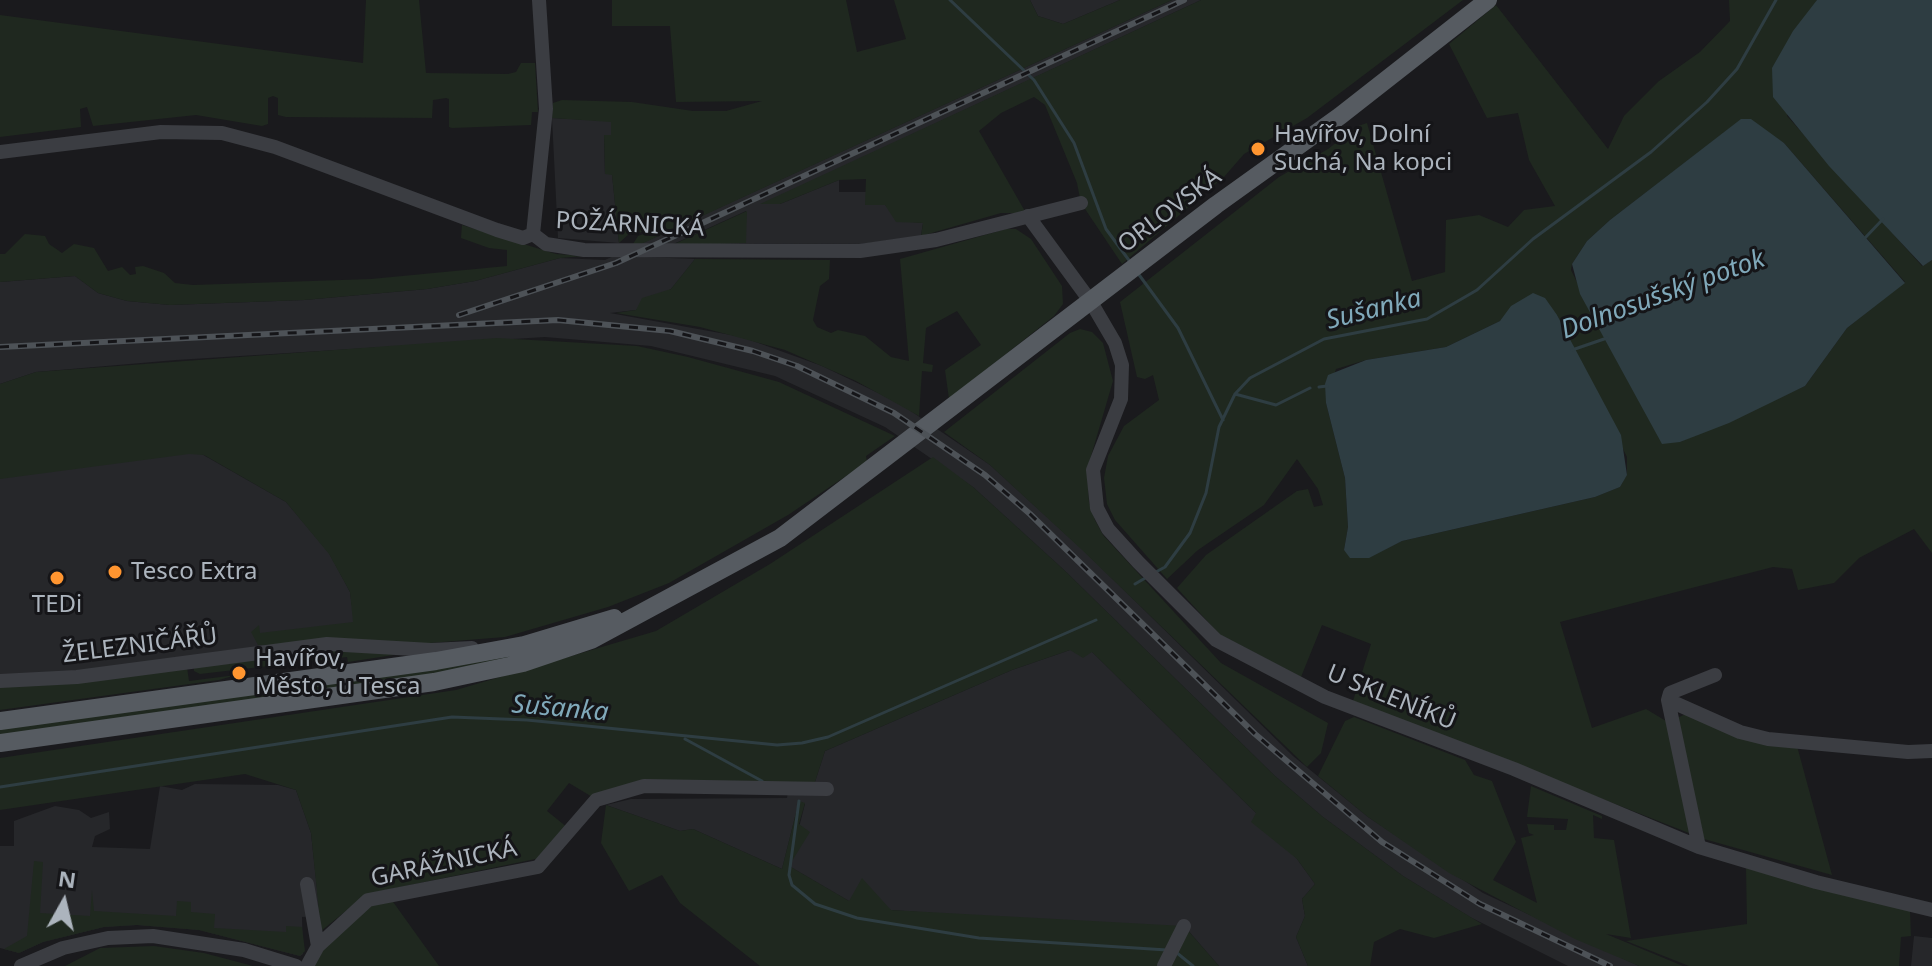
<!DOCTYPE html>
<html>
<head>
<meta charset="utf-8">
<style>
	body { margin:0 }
	#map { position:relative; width:1932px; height:966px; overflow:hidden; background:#1a1a1d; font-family:"Noto Sans",sans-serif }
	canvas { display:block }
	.north { position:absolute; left:24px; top:862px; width:80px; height:80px; -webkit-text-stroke:6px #151518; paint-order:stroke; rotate:8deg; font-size:22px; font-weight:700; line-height:32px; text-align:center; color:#acb4bd }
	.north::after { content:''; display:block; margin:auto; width:28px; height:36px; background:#acb4bd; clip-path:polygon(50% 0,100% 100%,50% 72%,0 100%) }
</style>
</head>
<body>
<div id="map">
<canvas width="1932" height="966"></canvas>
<div class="north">N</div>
</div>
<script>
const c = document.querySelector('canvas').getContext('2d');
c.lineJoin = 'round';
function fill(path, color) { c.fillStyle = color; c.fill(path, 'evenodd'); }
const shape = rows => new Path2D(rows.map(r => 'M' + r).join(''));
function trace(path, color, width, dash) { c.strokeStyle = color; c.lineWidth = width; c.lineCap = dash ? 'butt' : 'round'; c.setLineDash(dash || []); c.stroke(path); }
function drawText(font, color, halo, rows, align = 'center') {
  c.font = font + ' "Noto Sans",sans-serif'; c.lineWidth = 6; c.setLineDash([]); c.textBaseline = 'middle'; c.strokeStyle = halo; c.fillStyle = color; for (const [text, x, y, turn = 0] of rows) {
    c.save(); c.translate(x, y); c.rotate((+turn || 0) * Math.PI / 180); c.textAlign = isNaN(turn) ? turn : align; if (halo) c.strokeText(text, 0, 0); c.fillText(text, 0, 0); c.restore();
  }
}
fill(shape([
	[1030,0,1120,0,1063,24,1038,16],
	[1172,0,1201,0,763,204,780,204,839,180,839,192,867,192,866,205,885,205,902,221,923,223,921,236,862,244,746,243,746,211,645,257,695,259,671,289,636,310,610,313,742,337,822,366,899,403,990,465,1082,549,1293,756,1368,817,1483,893,1639,966,1568,966,1470,917,1403,876,1323,817,1275,776,1063,569,973,487,885,427,775,376,651,346,545,337,176,360,36,372,0,384,0,282,75,276,98,293,127,301,170,305,304,300,427,289,475,281,560,258,605,260],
	[552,118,611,121,611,135,604,136,605,174,612,174,619,243,558,238],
	[184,444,286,502,329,553,350,592,358,649,0,684,0,472],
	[1070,650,1092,652,1256,813,1297,859,1315,884,1302,899,1305,916,1296,937,1308,966,1219,966,1185,927,1182,931,891,910,849,901,789,866,805,804,799,801,782,869,693,829,680,831,606,805,631,799,787,798,789,784,815,782,825,751,1012,670],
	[195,784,278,785,296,790,311,833,320,916,302,917,303,954,300,956,199,930,137,925,104,927,43,942,19,953,0,948,0,846,14,846,14,821,55,806,79,810,91,818,109,812,110,829,95,836,92,847,150,849,160,786,182,790],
	[1914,936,1932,938,1932,966,1911,966]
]), '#26272a');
fill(shape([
	[366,0,419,0,426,73,508,74,516,72,521,63,535,63,538,112,532,112,531,125,452,128,449,127,449,99,446,98,433,100,432,118,286,117,278,115,278,98,273,96,268,98,268,124,262,126,196,115,93,126,87,107,80,109,81,127,0,137,0,15,363,63],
	[612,0,846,0,857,52,906,39,894,0,1030,0,1038,16,1063,24,1120,0,1172,0,637,246,633,244,638,236,655,230,629,234,619,243,612,175,605,174,604,135,611,135,611,122,552,118,553,103,562,100,632,102,693,111,726,111,762,101,676,102,670,26,612,26],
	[1201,0,1463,0,1307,118,1244,154,1224,177,1122,264,1081,203,1077,183,1045,105,1034,97,1001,113,979,131,1026,213,1001,213,921,236,923,223,896,222,885,205,865,205,866,179,839,180,780,204,760,204],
	[1729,0,1817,0,1787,116,1922,266,1932,260,1932,553,1914,529,1859,558,1834,583,1798,590,1792,569,1773,567,1560,622,1592,728,1646,709,1666,721,1694,835,1353,701,1371,644,1322,625,1301,677,1219,634,1177,588,1206,555,1297,491,1308,489,1314,507,1323,505,1318,489,1297,459,1264,505,1198,550,1167,579,1115,520,1107,504,1104,478,1108,456,1124,426,1159,400,1153,375,1145,379,1137,377,1120,302,1279,177,1328,149,1358,126,1367,123,1412,281,1445,272,1446,220,1479,215,1508,227,1524,210,1555,206,1529,160,1518,113,1487,118,1449,44,1496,5,1608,149,1624,116,1659,81,1700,52,1730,21],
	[1742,119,1784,143,1905,282,1847,328,1805,386,1680,442,1643,407,1600,329,1571,270,1572,264,1587,241,1610,220],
	[1557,315,1627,457,1627,474,1620,487,1595,497,1402,541,1369,557,1344,550,1348,527,1345,478,1326,403,1336,369,1366,360,1446,347,1500,321],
	[747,211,746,243,670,246],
	[462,225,556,254,584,256,560,258,475,281,427,289,304,300,170,305,127,301,98,293,75,276,0,282,0,254,5,254,25,234,45,236,49,244,62,253,74,244,94,248,108,271,122,267,130,275,136,274,135,267,143,266,164,273,175,283,193,285,371,279,507,266,507,250,489,248,461,238],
	[1006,229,1016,229,1031,239,1062,286,1063,304,1054,316,949,399,945,370,981,345,957,311,926,328,923,363,933,365,932,372,922,371,919,416,856,381,785,350,700,327,616,313,636,310,642,298,671,289,695,259,830,260,829,279,820,286,813,320,817,327,831,333,838,330,865,336,891,357,909,361,900,259],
	[1080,329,1092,332,1103,343,1113,381,1087,470,1089,502,1095,520,1103,535,1221,663,1328,723,1321,753,1307,767,1081,549,990,465,944,432,1070,333],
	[497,338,637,346,688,357,779,382,895,436,866,456,867,462,788,515,669,583,608,607,505,637,430,643,258,645,251,632,259,625,260,633,353,622,350,592,329,554,286,502,204,455,189,454,0,479,0,384,36,372],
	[933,457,973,487,1063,569,1275,776,1323,817,1403,876,1482,924,1434,938,1400,929,1374,942,1370,966,1308,966,1296,937,1305,916,1302,899,1315,884,1297,859,1251,822,1256,813,1092,652,1083,658,1070,650,1012,670,825,751,815,782,729,784,594,798,569,783,547,811,568,828,540,858,367,894,321,931,311,833,296,790,245,774,0,810,0,758,456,690,656,631,770,564],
	[328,648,400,654,348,662,347,657,200,674,194,671,194,666],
	[525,652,485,665,352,687,351,680],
	[187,667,189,681,236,675,219,680,0,710,0,684],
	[342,681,343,688,0,736,0,728],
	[1688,713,1797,746,1832,875,1704,839,1677,718],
	[1354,717,1465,760,1474,775,1492,781,1516,842,1493,880,1537,903,1521,838,1534,835,1529,833,1527,824,1554,825,1554,830,1566,830,1568,819,1527,817,1531,786,1602,816,1602,819,1593,815,1594,838,1614,840,1631,938,1606,934,1683,966,1639,966,1575,939,1449,873,1368,817,1318,776,1345,721],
	[799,801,805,803,799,824,810,832,789,866,849,901,862,878,891,910,1184,926,1219,966,760,966,680,903,662,875,629,891,601,843,606,805,680,831,693,829,782,869],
	[34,861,43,862,40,913,90,916,92,890,94,911,176,916,177,901,191,902,191,912,215,914,214,928,286,932,286,926,302,927,305,951,300,956,199,930,137,925,104,927,43,942,19,953,4,949,27,936],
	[1746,868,1910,911,1911,936,1901,937,1899,966,1689,966,1626,941,1747,924],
	[391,899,439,966,313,966,320,950,370,905],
	[154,946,204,953,253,966,65,966,100,948]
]), '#1f281f');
fill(shape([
	[1817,0,1932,0,1932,260,1923,266,1829,166,1773,97,1772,68,1793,31],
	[1741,119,1751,119,1784,143,1905,283,1847,328,1805,386,1729,423,1680,442,1662,444,1580,294,1572,264,1587,241,1610,220],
	[1533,293,1545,298,1557,315,1621,435,1627,475,1620,487,1595,497,1402,541,1369,558,1350,558,1344,550,1348,527,1345,478,1326,403,1325,384,1328,375,1366,360,1446,347,1500,321,1511,306]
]), '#2e3d42');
trace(shape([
	[950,0,1034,80,1074,143,1106,229,1131,263],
	[1864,239,1883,219],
	[1137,272,1178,328,1223,420],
	[1572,350,1607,338],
	[1319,387,1327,386],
	[1235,394,1276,405,1310,388],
	[1154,573,1165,567,1190,533,1206,493,1219,427,1235,394,1250,378,1324,339,1427,319,1477,290,1533,239,1651,152,1707,102,1737,69,1776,0],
	[1135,584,1147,577],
	[685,739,762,781],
	[0,787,452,717,527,720,777,745,802,743,828,737,1096,620],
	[799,801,789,875,792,885,815,904,857,918,979,938,1167,950],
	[1177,953,1193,966]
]), '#2e3d42', 3);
trace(shape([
	[0,152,161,132,222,133,275,147,497,230,523,238,533,234],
	[1028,216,1091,302,1115,343,1122,365,1121,399,1093,470,1097,508,1108,529,1138,562,1216,640,1325,697,1514,769,1699,847,1816,882,1932,910],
	[533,234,546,244,584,250,860,251,936,240,1081,203],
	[533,234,546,109,539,0],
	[1715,675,1670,693,1668,700,1740,732,1768,739,1908,752,1932,751],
	[0,681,77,677,327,644,431,650,472,648],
	[1668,700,1699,847],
	[307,884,318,946],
	[21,966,63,948,108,938,153,936,244,950,296,966],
	[307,966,318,946,368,900,538,867,596,800,644,786,827,789],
	[1164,966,1184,926]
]), '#3b3d42', 14);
trace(shape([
	[0,721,436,661,524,645,614,618],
	[0,743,434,682,523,663,591,640,780,538,1216,205,1340,116,1488,0]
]), '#565b61', 18);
const rail = shape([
	[459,315,616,263,1184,0],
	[0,347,558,320,670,331,753,351,797,366,894,413,985,475,1030,514,1255,734,1382,842,1480,904,1610,966]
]);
trace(rail, '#4d5257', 6);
trace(rail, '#151518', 3, [9]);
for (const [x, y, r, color] of [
	[1258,149,8,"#ff9530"],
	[115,572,8,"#ff9530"],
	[57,578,8,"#ff9530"],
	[239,673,8,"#ff9530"]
]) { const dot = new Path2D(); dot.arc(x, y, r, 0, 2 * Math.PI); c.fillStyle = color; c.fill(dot); trace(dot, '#151518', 3); }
drawText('24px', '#acb4bd', '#151518', [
	["Havířov, Dolní",1274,135],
	["Suchá, Na kopci",1274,163],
	["Tesco Extra",131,572],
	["TEDi",57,605,"center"],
	["Havířov,",255,659],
	["Město, u Tesca",255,687]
], 'left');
drawText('24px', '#acb4bd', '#151518', [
	["ORLOVSKÁ",1170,211,-37],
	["POŽÁRNICKÁ",630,225,3],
	["ŽELEZNIČÁŘŮ",140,646,-7],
	["U SKLENÍKŮ",1391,698,22],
	["GARÁŽNICKÁ",444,864,-12]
]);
drawText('italic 26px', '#80a9ba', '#151518', [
	["Dolnosušský potok",1663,295,-20],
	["Sušanka",1374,310,-14],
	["Sušanka",560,709,5]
]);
</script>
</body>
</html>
